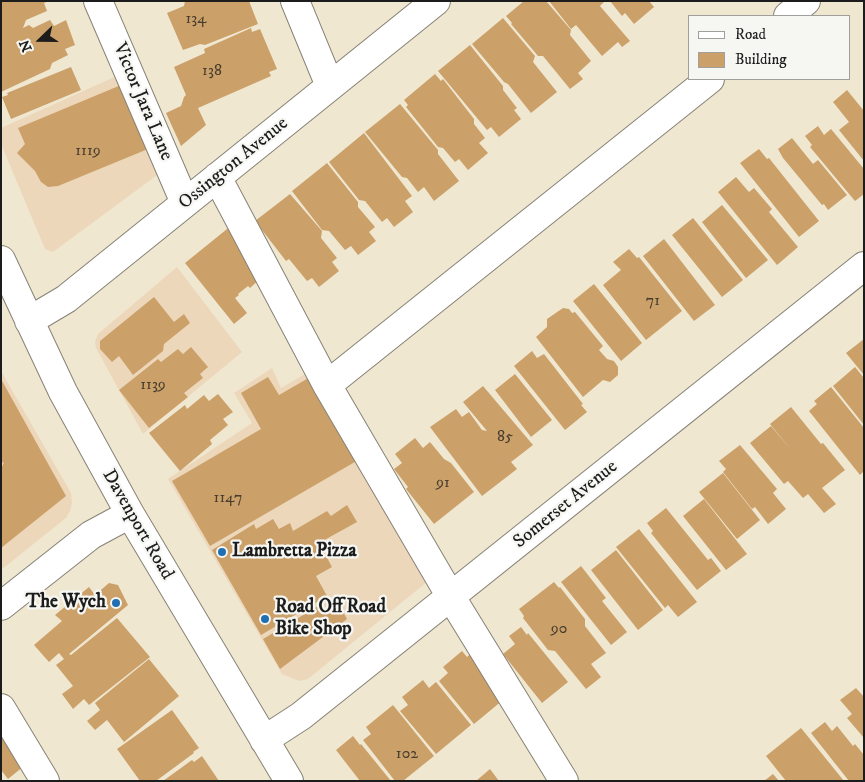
<!DOCTYPE html>
<html>
<head>
<meta charset="utf-8">
<style>
	body { margin:0 }
	#map { position:relative; width:865px; height:782px; overflow:hidden; background:#f0e7d1; font-family:"IM FELL DW Pica",serif }
	canvas { display:block }
	.frame { position:absolute; inset:0; border:2px solid #1c1c1c; pointer-events:none }
	.legend { position:absolute; left:688px; top:15px; width:162px; height:65px; box-sizing:border-box; background:#f6f6f2; border:1px solid #9f9f9c; margin:0; padding:6px 9px; list-style:none; font-size:15px; color:#1c1c1c }
	.legend li { display:flex; align-items:center; gap:10px; height:25px }
	.legend b { width:25px; border:1px solid #9f9f9c }
	.north { position:absolute; left:15px; top:15px; width:50px; height:50px; -webkit-text-stroke:4px #f6f6f2; paint-order:stroke; rotate:248deg; font-size:14px; font-weight:700; line-height:20px; text-align:center; color:#1c1c1c }
	.north::after { content:''; display:block; margin:auto; width:18px; height:22px; background:#1c1c1c; clip-path:polygon(50% 0,100% 100%,50% 72%,0 100%) }
</style>
</head>
<body>
<div id="map">
<canvas width="865" height="782"></canvas>
<div class="frame"></div>
<ul class="legend">
<li><b style="height:6px;background:#fff"></b>Road</li>
<li><b style="height:14px;background:#cba069"></b>Building</li>
</ul>
<div class="north">N</div>
</div>
<script>
const c = document.querySelector('canvas').getContext('2d');
c.lineJoin = 'round';
function fill(path, color) { c.fillStyle = color; c.fill(path, 'evenodd'); }
const shape = rows => new Path2D(rows.map(r => 'M' + r).join(''));
function trace(path, color, width, dash) { c.strokeStyle = color; c.lineWidth = width; c.lineCap = dash ? 'butt' : 'round'; c.setLineDash(dash || []); c.stroke(path); }
function drawText(font, color, halo, rows, align = 'center') {
  c.font = font + ' "IM FELL DW Pica",serif'; c.lineWidth = 4.5; c.setLineDash([]); c.textBaseline = 'middle'; c.strokeStyle = halo; c.fillStyle = color; for (const [text, x, y, turn = 0] of rows) {
    c.save(); c.translate(x, y); c.rotate((+turn || 0) * Math.PI / 180); c.textAlign = isNaN(turn) ? turn : align; if (halo) c.strokeText(text, 0, 0); c.fillText(text, 0, 0); c.restore();
  }
}
fill(shape([
	[121,74,164,170,53,252,45,249,1,144,1,128],
	[177,267,242,352,143,434,96,348,95,342,98,334],
	[272,368,281,388,310,371,433,577,308,679,299,681,282,674,168,479,252,423,234,393],
	[1,371,71,493,72,503,70,511,66,518,1,570]
]), '#edd7bb');
fill(shape([
	[1,1,49,1,44,3,47,11,26,20,23,28,29,25,33,28,50,20,54,26,66,20,75,45,65,49,68,55,52,63,50,69,1,92,1,38,19,30,1,38],
	[185,1,249,1,258,24,205,45,200,44,183,50,167,13,184,6],
	[524,1,546,1,571,30,570,35,591,61,578,73,583,79,570,89,543,56,538,56,511,24,512,23,506,16],
	[549,1,605,1,600,6,630,41,622,47,618,42,602,56,576,25,571,29],
	[610,1,649,1,654,7,634,24,625,13,622,16],
	[503,18,535,56,533,62,557,92,531,113,508,84,504,82,472,44],
	[251,28,252,32,260,29,277,69,269,72,271,76,198,108,206,125,181,146,166,113,181,106,184,97,186,95,174,67,205,53,204,49],
	[470,45,503,86,503,90,517,108,514,110,521,119,499,137,491,127,487,130,438,71],
	[71,67,81,90,11,119,2,97,8,95,7,93],
	[435,74,441,81,443,79,474,119,474,124,485,138,479,143,488,153,468,170,459,159,455,162,443,148,438,147,406,107,408,105,404,100],
	[121,85,148,149,58,186,48,187,41,182,35,171,17,153,25,144,18,128],
	[847,90,864,111,864,161,839,130,849,122,833,102],
	[400,104,438,150,438,154,459,181,434,201,424,187,418,192,407,178,402,177,365,132],
	[818,126,824,135,831,129,864,169,864,194,855,201,810,147,812,145,805,136],
	[364,133,412,196,405,201,413,212,394,227,387,218,382,222,365,201,359,200,329,162],
	[792,138,813,164,818,160,847,195,828,210,824,204,822,205,783,158,778,149],
	[759,149,767,159,769,158,819,221,799,237,740,163],
	[327,163,358,202,358,207,375,227,369,232,376,241,358,255,351,246,345,250,329,231,322,230,292,191],
	[736,177,749,192,754,188,772,209,769,212,798,247,777,265,718,192],
	[290,194,322,231,321,238,337,258,332,262,339,271,319,287,312,278,307,281,289,259,286,261,255,221],
	[722,205,768,260,746,278,702,222],
	[693,218,743,280,722,297,672,235],
	[232,225,261,278,250,288,248,286,238,294,239,295,235,298,247,313,234,324,185,263],
	[664,239,715,305,694,321,643,256],
	[629,249,637,258,639,257,682,311,646,340,603,285,621,270,613,262],
	[594,284,642,343,621,361,573,301],
	[154,297,174,322,184,314,190,323,164,344,163,351,133,375,119,356,112,362,100,349,100,341],
	[563,308,569,309,572,313,575,312,603,346,599,350,607,359,614,361,618,367,618,375,610,382,603,380,583,397,536,337,547,327,547,319],
	[864,339,864,375,846,353],
	[191,347,208,367,200,374,203,378,184,393,188,397,149,428,119,390,158,359,161,362,178,349,183,354],
	[532,351,537,358,544,354,583,404,581,405,587,412,565,430,514,366],
	[855,367,864,378,864,425,833,386],
	[515,374,552,420,531,437,495,390],
	[312,376,360,459,210,546,172,481,261,429,241,393,268,377,279,395],
	[1,379,66,496,1,548,1,469,4,462,1,463],
	[483,386,533,445,511,462,517,469,482,496,430,427,456,409,462,417,469,412,482,430,487,431,463,402],
	[831,387,864,428,864,471,860,475,809,411,817,404,814,401],
	[218,394,233,412,223,419,228,425,210,440,212,444,180,471,149,433,185,405,187,409,204,395,209,401],
	[791,407,821,444,823,443,845,470,822,488,836,504,824,513,808,494,803,498,788,481,784,484,750,443,771,426,792,451,770,424],
	[415,438,423,448,430,442,444,459,451,463,474,492,434,524,406,489,408,487,394,469,402,463,395,454],
	[740,445,777,489,773,493,786,509,768,524,755,507,752,509,723,472,726,469,719,461],
	[723,473,760,520,737,539,699,492],
	[704,499,747,554,726,570,683,516],
	[347,505,357,522,319,543,332,567,316,576,327,596,261,635,212,550,254,524,256,529,273,519,279,529,290,523,293,531,327,511,331,516],
	[666,508,708,560,711,558,721,571,697,590,651,533,653,531,647,523],
	[639,529,697,602,678,617,668,605,665,608,616,547],
	[616,550,663,610,638,630,591,570],
	[581,566,606,598,602,601,627,632,611,645,561,582],
	[554,582,559,588,560,587,585,619,585,626,606,653,591,664,601,677,586,689,555,651,548,650,523,618,524,616,519,609],
	[109,583,118,585,128,605,69,654,71,655,117,618,150,657,89,705,84,699,73,709,62,694,73,686,56,665,64,659,59,653,49,662,34,645,62,621,55,615,89,587,95,595],
	[338,603,347,619,280,669,263,639,320,605,324,610],
	[521,627,527,635,528,633,568,682,542,703,503,654,515,644,509,636],
	[462,651,467,657,474,651,509,695,474,724,439,681,448,673,443,667],
	[149,659,179,696,124,742,107,720,95,730,87,721,100,710,95,703],
	[423,680,429,688,436,682,471,725,436,754,400,711,408,705,402,697],
	[856,688,864,697,864,738,847,718,852,714,840,700],
	[393,705,434,756,403,781,395,781,363,740,371,734,366,727],
	[172,710,199,748,193,752,194,753,156,781,140,781,117,749],
	[825,722,832,731,837,726,853,746,855,744,864,755,864,781,849,781,811,733],
	[801,728,844,781,786,781,766,756],
	[353,736,360,745,361,744,391,781,360,781,336,750],
	[1,737,24,766,8,779,1,770],
	[202,756,219,781,163,781,192,760,194,762],
	[490,769,499,781,476,781],
	[773,774,779,781,764,781]
]), '#cba069');
const minor = shape([
	[98,1,185,203],
	[295,1,330,86],
	[788,16,806,1],
	[217,177,327,385,451,597,564,781],
	[1,260,63,392,130,514,289,781],
	[29,321,66,299,436,1],
	[327,385,710,79],
	[1,606,91,535,130,514],
	[1,708,45,781],
	[264,740,301,716,864,266]
]);
trace(minor, '#868276', 30);
trace(minor, '#fff', 28);
for (const [x, y, r, color] of [
	[222,552,5,"#1f6fb2"],
	[116,603,5,"#1f6fb2"],
	[265,619,5,"#1f6fb2"]
]) { const dot = new Path2D(); dot.arc(x, y, r, 0, 2 * Math.PI); c.fillStyle = color; c.fill(dot); trace(dot, '#f6f6f2', 2); }
drawText('16px', '#483d2f', null, [
	["134",196,20],
	["138",212,72],
	["1119",88,152],
	["71",653,302],
	["1139",153,386],
	["85",505,438],
	["91",443,484],
	["1147",228,499],
	["90",559,630],
	["102",407,755]
]);
drawText('19px', '#1c1c1c', '#f6f6f2', [
	["Victor Jara Lane",142,102,67],
	["Ossington Avenue",234,164,-39],
	["Somerset Avenue",566,505,-39],
	["Davenport Road",137,525,60]
]);
drawText('bold 19px', '#1c1c1c', '#f6f6f2', [
	["Lambretta Pizza",232,552],
	["The Wych",106,603,"right"],
	["Road Off Road",275,608],
	["Bike Shop",275,630]
], 'left');
</script>
</body>
</html>
